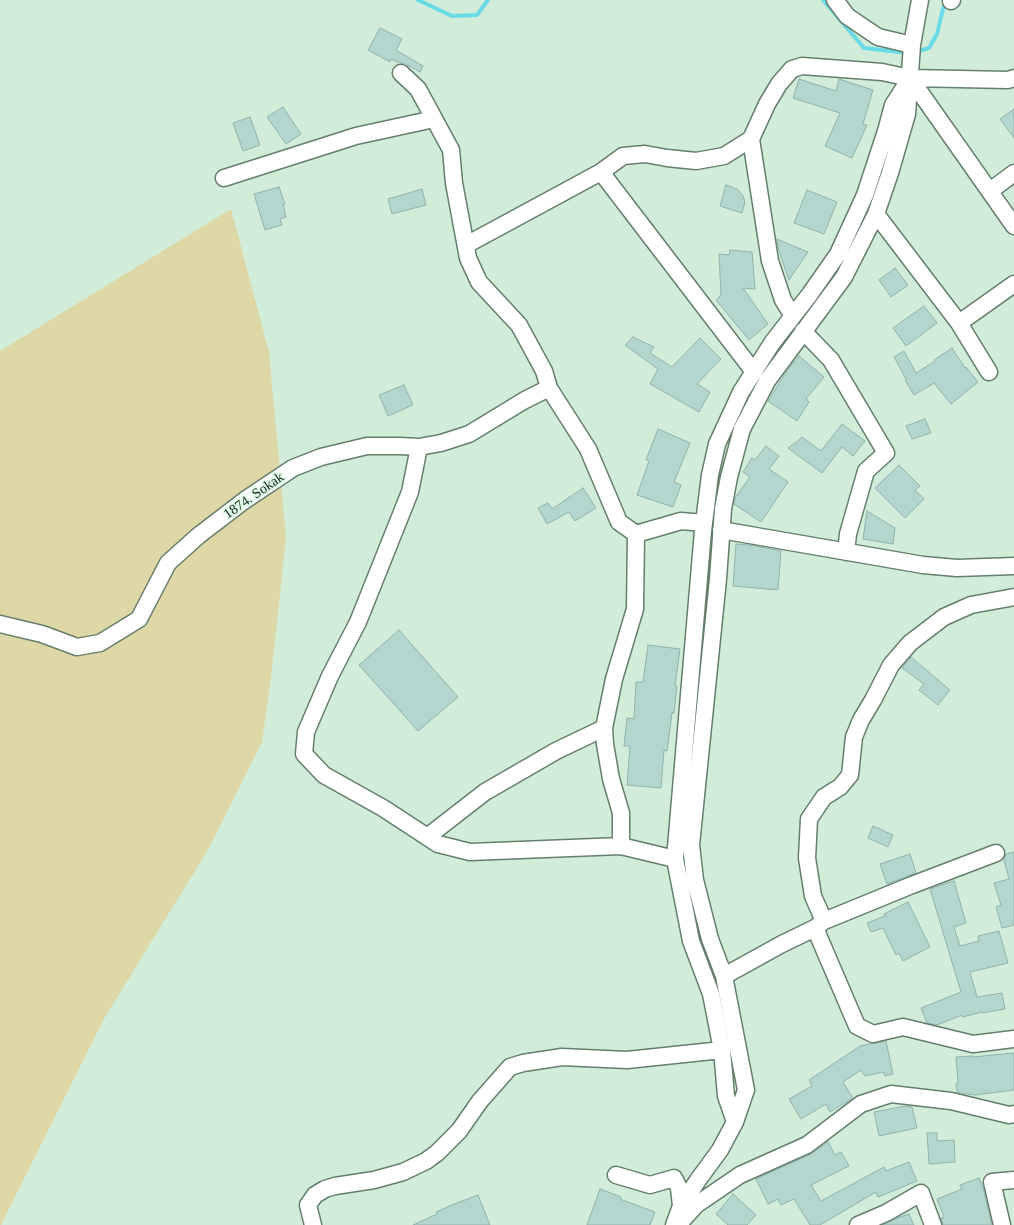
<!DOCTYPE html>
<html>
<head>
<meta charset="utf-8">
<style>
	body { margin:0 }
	canvas { display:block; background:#d1ecd8 }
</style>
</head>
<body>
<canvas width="1014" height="1225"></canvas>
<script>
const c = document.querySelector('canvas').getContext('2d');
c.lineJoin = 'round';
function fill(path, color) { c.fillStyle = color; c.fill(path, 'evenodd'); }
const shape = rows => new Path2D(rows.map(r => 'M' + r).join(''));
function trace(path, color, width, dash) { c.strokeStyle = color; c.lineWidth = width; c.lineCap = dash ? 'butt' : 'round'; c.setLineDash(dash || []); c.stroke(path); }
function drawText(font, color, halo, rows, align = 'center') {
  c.font = font + ' Georgia,serif'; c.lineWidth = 4; c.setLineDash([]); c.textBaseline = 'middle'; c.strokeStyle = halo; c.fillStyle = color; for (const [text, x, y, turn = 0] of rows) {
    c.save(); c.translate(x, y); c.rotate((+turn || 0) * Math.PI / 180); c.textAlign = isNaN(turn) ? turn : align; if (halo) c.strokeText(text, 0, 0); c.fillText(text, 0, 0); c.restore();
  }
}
fill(shape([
	[231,209,269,352,286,537,271,678,262,742,209,848,105,1017,1,1225,0,1225,0,351]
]), '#ded8a6');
trace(shape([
	[418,0,452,16,477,15,488,0],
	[823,0,864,48,908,53],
	[915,52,929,48,937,34,943,9,946,3]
]), '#68dbe7', 4);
const building = shape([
	[380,28,402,39,396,50,423,66,420,72,404,63,400,63,391,59,390,62,368,50,380,28],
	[799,79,836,91,839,79,873,90,863,124,867,125,852,158,825,146,840,113,793,98,799,79],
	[283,107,301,134,286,144,267,117,283,107],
	[1014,109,1014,138,1000,119,1014,109],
	[250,117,260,145,243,151,233,123,250,117],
	[726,185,737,189,743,196,745,202,742,213,720,206,726,185],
	[279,187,285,204,283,204,286,217,280,219,282,225,265,230,254,194,279,187],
	[422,189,426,205,392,214,388,199,422,189],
	[807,190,837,202,824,234,794,223,807,190],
	[777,239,808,252,789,280,779,251,777,239],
	[730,250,752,252,755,289,743,288,768,324,749,340,716,300,721,295,719,254,729,255,730,250],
	[895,268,908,285,891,297,879,280,895,268],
	[924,306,937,323,906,346,893,328,924,306],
	[633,337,654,347,650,353,672,367,700,338,721,359,697,384,710,392,699,412,650,384,658,369,625,345,633,337],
	[952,348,965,368,966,367,978,382,951,404,934,383,914,395,905,380,906,379,894,357,904,351,916,373,935,361,934,360,952,348],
	[799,356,824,377,806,399,809,402,797,421,768,401,787,371,799,356],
	[404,385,413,405,388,416,379,395,404,385],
	[925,419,931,433,912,439,906,426,925,419],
	[842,424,865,441,853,456,842,447,822,473,788,448,798,441,802,437,821,451,842,424],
	[658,429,690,443,674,482,681,485,673,507,637,495,649,461,646,460,658,429],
	[766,446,779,456,769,469,788,482,761,522,734,504,735,498,750,477,743,472,752,458,755,460,766,446],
	[899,465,920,486,915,490,924,499,905,518,875,488,899,465],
	[583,488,596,508,575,521,569,512,547,524,538,508,548,503,552,509,583,488],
	[867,511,895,528,893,544,863,539,867,511],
	[736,544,750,545,781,551,778,590,733,586,736,544],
	[399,630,458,697,418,731,359,665,399,630],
	[648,645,680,649,675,686,677,686,674,713,672,713,667,751,664,750,661,788,627,785,630,746,624,746,627,718,634,719,636,682,643,682,648,645],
	[911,657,950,690,938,705,919,690,924,684,902,668,911,657],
	[873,826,893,835,888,847,868,838,873,826],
	[1014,852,1014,925,1002,928,996,907,1001,905,994,883,1009,879,1004,860,1006,854,1014,852],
	[910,854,916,873,887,884,880,864,910,854],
	[954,881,966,923,954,927,960,946,979,941,978,936,999,931,1008,963,970,972,977,997,1002,993,1005,1009,982,1013,982,1012,962,1017,962,1015,937,1025,927,1023,921,1008,961,992,930,889,954,881],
	[908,902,930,947,903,961,899,953,896,955,883,928,871,932,867,923,885,916,884,914,908,902],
	[886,1041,893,1074,885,1076,883,1072,865,1076,861,1070,843,1082,853,1098,830,1112,826,1104,801,1119,789,1099,812,1086,809,1080,860,1046,886,1041],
	[1014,1053,1014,1090,975,1095,967,1094,957,1092,956,1083,958,1083,956,1057,973,1056,973,1057,1014,1053],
	[906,1106,912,1107,917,1128,879,1136,874,1112,906,1106],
	[927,1133,937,1133,937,1141,954,1140,955,1162,929,1164,927,1133],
	[828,1142,835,1155,841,1152,849,1166,811,1185,821,1201,884,1167,886,1171,909,1162,917,1181,878,1197,876,1192,820,1225,810,1225,794,1199,781,1205,778,1199,768,1204,756,1179,811,1154,828,1142],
	[979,1178,983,1188,992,1225,943,1225,941,1218,944,1217,937,1199,962,1189,960,1185,979,1178],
	[600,1189,621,1197,620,1199,655,1212,650,1225,587,1225,600,1189],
	[733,1194,756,1215,747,1225,728,1225,716,1214,733,1194],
	[478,1195,490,1225,413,1225,437,1214,436,1212,452,1205,478,1195],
	[909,1214,914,1225,883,1225,897,1218,909,1214]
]);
fill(building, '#b3d6ce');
trace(building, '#91b3ab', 1);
const minor = shape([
	[835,0,847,16,878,37,912,45],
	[951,1,952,0],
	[401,73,418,89,451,150,454,183,468,258,479,282,519,325,544,371,549,388,588,449,619,522,636,534,681,521,704,523],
	[910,78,1014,226],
	[601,172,754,372],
	[224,178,356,136,434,119],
	[990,191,1014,173],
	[876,214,959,323,989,372],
	[466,245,601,172,623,156,645,154,667,158,696,161,724,156,751,139],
	[793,316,783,300,770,261,751,139,767,104,779,84,792,69,802,66,882,72,910,78,1008,80,1014,78],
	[959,323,1014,284],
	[803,331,831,360,886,453,866,471,848,534,846,552],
	[419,447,410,492,358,622,330,676,306,732,304,754,324,775,383,808,438,844,470,852,621,846,675,859],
	[721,530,923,565,957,568,1014,566],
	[0,624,42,634,77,647,100,643,139,619,168,563,198,536,245,500,293,468,321,457,367,446,400,446,419,447,441,443,469,434,525,400,549,388],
	[427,837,485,792,556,751,604,728],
	[621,846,621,813,611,779,605,744,604,728,614,679,635,609,636,534],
	[824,921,813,896,807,858,809,819,824,797,840,787,850,775,854,737,861,720,873,700,891,665,910,643,944,617,971,605,1014,597],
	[815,928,857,1026,873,1034,903,1027,973,1044,1014,1039],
	[724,976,782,944,815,928,824,921,912,885,996,853],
	[735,1122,726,1096,722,1050,711,994,691,941,675,859,703,531,710,475,717,444,741,392,772,343,810,294,838,254,865,195,886,131,893,105,909,80],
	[616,1175,650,1185,674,1178,679,1188,681,1206],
	[313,1225,308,1205,315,1195,325,1189,335,1186,374,1180,403,1172,426,1161,437,1153,459,1131,480,1101,510,1067,523,1063,562,1057,627,1060,722,1050],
	[674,1225,681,1206,698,1180,720,1150,735,1122,746,1090,724,976,710,939,695,880,691,845,718,579,723,509,729,477,742,429,767,381,844,277,876,214,890,173,907,114,912,45,920,0],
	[678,1225,696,1205,740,1175,807,1145,861,1104,891,1094,951,1101,1009,1115,1014,1114],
	[858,1225,886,1213,921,1193,933,1225],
	[1002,1225,992,1182,1014,1180]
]);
trace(minor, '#667e6c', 19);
trace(minor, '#fff', 16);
drawText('14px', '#172019', '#defae6', [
	["1874. Sokak",254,496,-35]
]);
</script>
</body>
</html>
